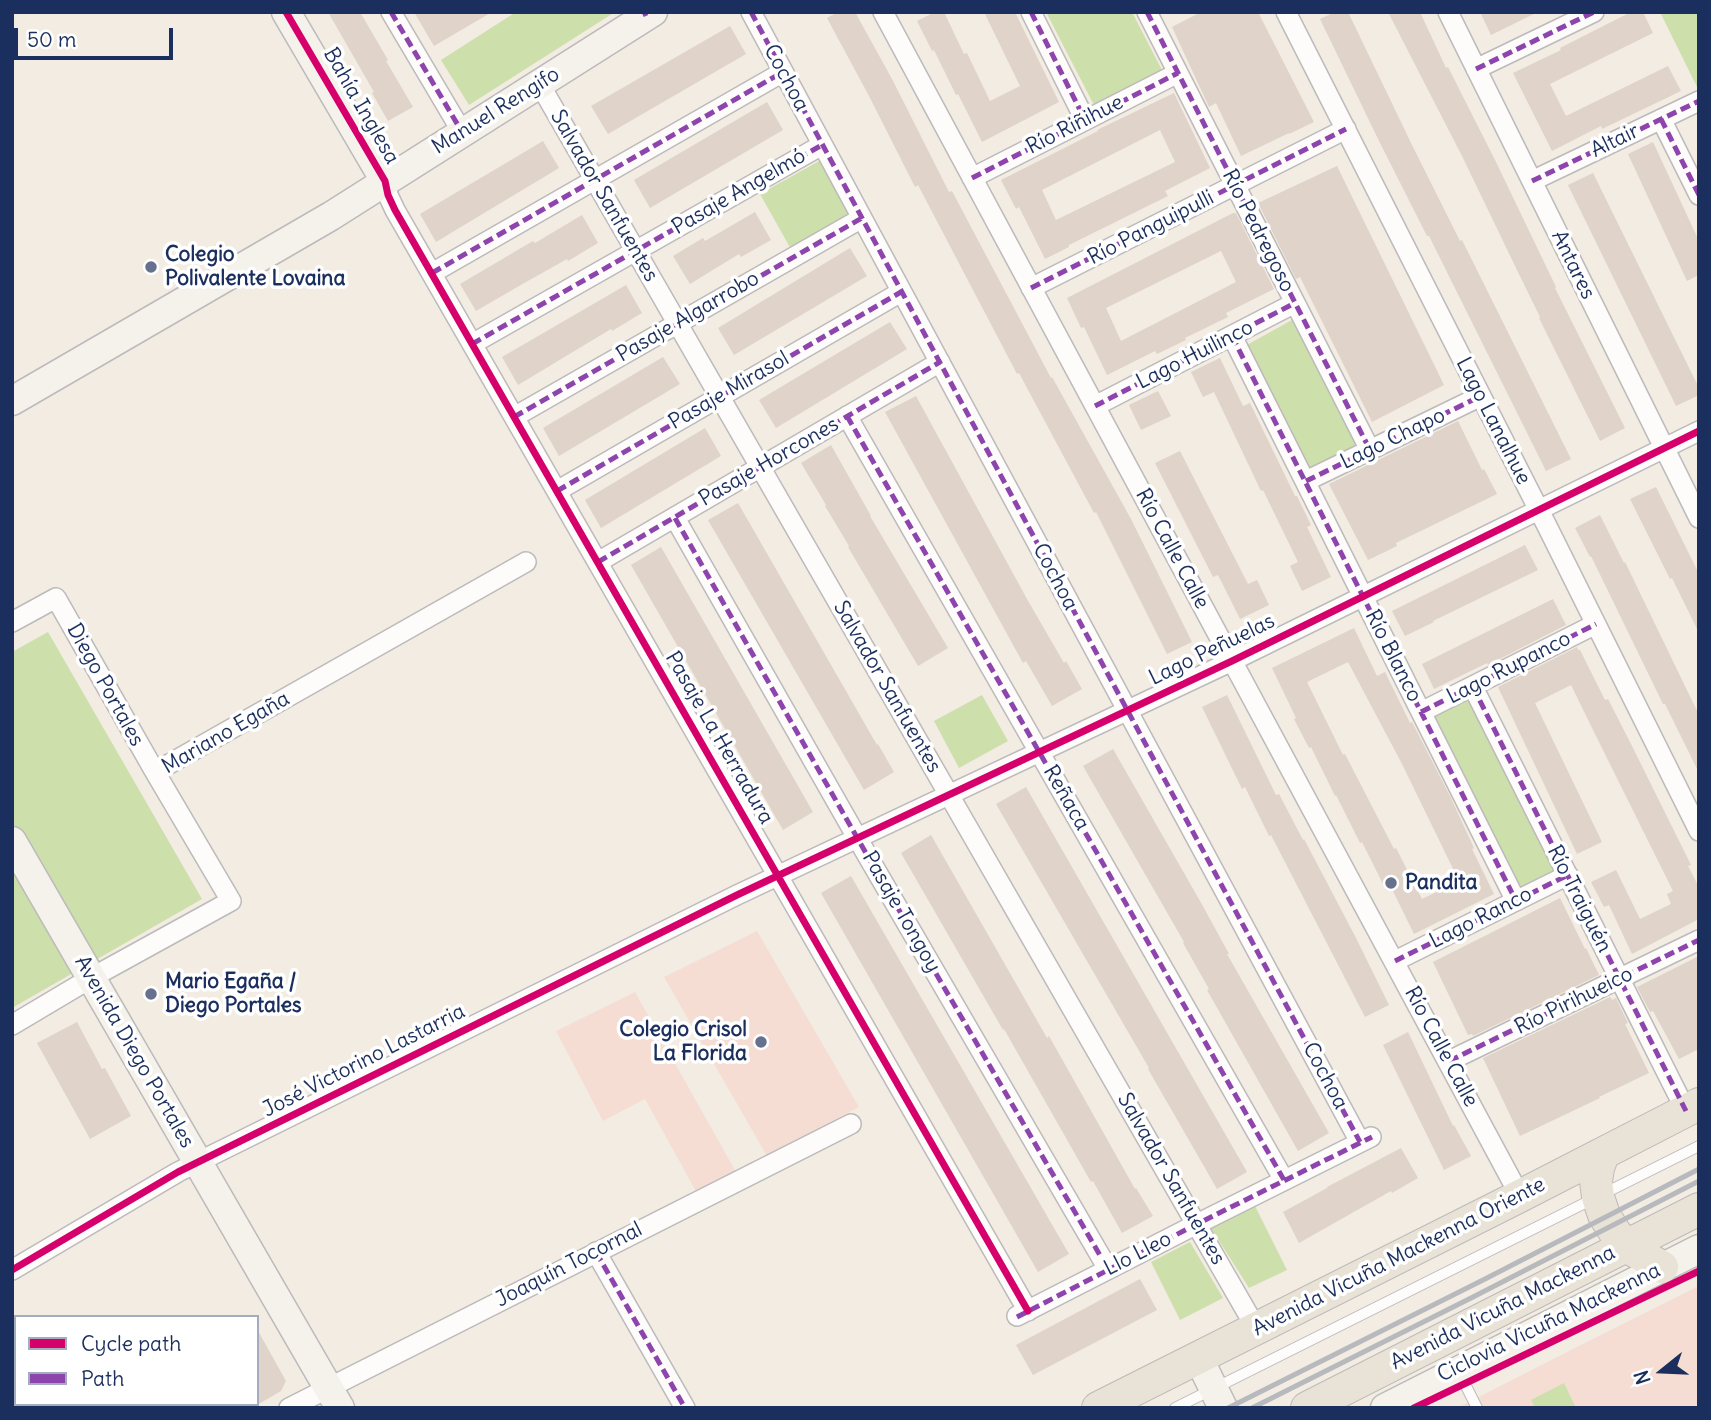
<!DOCTYPE html>
<html>
<head>
<meta charset="utf-8">
<style>
	body { margin:0 }
	#map { position:relative; width:1711px; height:1420px; overflow:hidden; background:#f2ece3; font-family:Delius,sans-serif }
	canvas { display:block }
	.frame { position:absolute; inset:0; border:14px solid #1b2f5e; pointer-events:none }
	.legend { position:absolute; left:14px; top:1315px; width:245px; height:91px; box-sizing:border-box; background:#fff; border:2px solid #a4acbf; margin:0; padding:9px 12px; list-style:none; font-size:21px; color:#1b2f5e }
	.legend li { display:flex; align-items:center; gap:14px; height:35px }
	.legend b { width:35px; border:2px solid #a4acbf }
	.north { position:absolute; left:1627px; top:1336px; width:70px; height:70px; -webkit-text-stroke:5px #fff; paint-order:stroke; rotate:252deg; font-size:19px; font-weight:700; line-height:28px; text-align:center; color:#1b2f5e }
	.north::after { content:''; display:block; margin:auto; width:24px; height:32px; background:#1b2f5e; clip-path:polygon(50% 0,100% 100%,50% 72%,0 100%) }
	.scale { position:absolute; left:14px; top:28px; width:159px; height:32px; box-sizing:border-box; border:4px solid #1b2f5e; border-top:0; padding-left:9px; font-size:21px; line-height:24px; white-space:nowrap; color:#1b2f5e; -webkit-text-stroke:5px #fff; paint-order:stroke }
</style>
</head>
<body>
<div id="map">
<canvas width="1711" height="1420"></canvas>
<div class="frame"></div>
<ul class="legend">
<li><b style="height:9px;background:#d6006c"></b>Cycle path</li>
<li><b style="height:9px;background:#8e44ad"></b>Path</li>
</ul>
<div class="north">N</div>
<div class="scale">50 m</div>
</div>
<script>
const c = document.querySelector('canvas').getContext('2d');
c.lineJoin = 'round';
function fill(path, color) { c.fillStyle = color; c.fill(path, 'evenodd'); }
const shape = rows => new Path2D(rows.map(r => 'M' + r).join(''));
function trace(path, color, width, dash) { c.strokeStyle = color; c.lineWidth = width; c.lineCap = dash ? 'butt' : 'round'; c.setLineDash(dash || []); c.stroke(path); }
function drawText(font, color, halo, rows, align = 'center') {
  c.font = font + ' Delius,sans-serif'; c.lineWidth = 7; c.setLineDash([]); c.textBaseline = 'middle'; c.strokeStyle = halo; c.fillStyle = color; for (const [text, x, y, turn = 0] of rows) {
    c.save(); c.translate(x, y); c.rotate((+turn || 0) * Math.PI / 180); c.textAlign = isNaN(turn) ? turn : align; if (halo) c.strokeText(text, 0, 0); c.fillText(text, 0, 0); c.restore();
  }
}
fill(shape([
	[757,931,859,1107,767,1156,664,977],
	[635,992,736,1172,697,1193,645,1099,603,1121,556,1031],
	[1699,1286,1699,1408,1457,1408,1571,1350]
]), '#f5ddd4');
fill(shape([
	[516,12,615,12,469,105,441,60],
	[1046,12,1132,12,1164,74,1096,109],
	[1660,12,1699,12,1699,91],
	[821,160,853,216,792,251,760,194],
	[1292,320,1359,451,1309,473,1245,346],
	[48,632,202,899,12,1008,12,652],
	[1471,694,1562,870,1520,891,1432,716],
	[982,695,1008,741,959,768,934,721],
	[1255,1206,1287,1270,1249,1288,1211,1228],
	[1190,1242,1223,1298,1180,1320,1151,1262],
	[1564,1383,1576,1408,1535,1408,1531,1400]
]), '#cddfab');
fill(shape([
	[328,12,360,12,388,60,386,61,413,107,388,121,372,93,374,92],
	[414,12,492,12,434,46],
	[838,12,855,12,892,79,949,192,952,191,1051,378,1052,377,1131,519,1192,642,1167,654,1096,512,1094,513,1019,373,1017,374,918,185,915,187,869,96,827,18],
	[935,12,944,12,964,54,967,53,990,101,1020,86,984,12,1015,12,1059,102,982,142,958,94,956,95,934,50,932,51,917,21],
	[1201,12,1258,12,1314,122,1289,134,1289,133,1241,156,1216,103,1209,107,1172,27],
	[1335,12,1348,12,1412,145,1460,241,1462,240,1571,459,1546,471,1429,236,1427,236,1379,141,1320,19],
	[1388,12,1420,12,1446,68,1448,67,1496,162,1556,287,1555,288,1625,428,1600,441,1539,318,1540,317,1517,270,1462,156],
	[1480,12,1538,12,1491,35],
	[1631,12,1643,12,1653,33,1550,84,1566,116,1668,66,1681,91,1602,129,1601,126,1552,151,1513,73,1561,50,1560,48],
	[730,26,746,54,608,134,591,106],
	[1174,93,1210,168,1165,191,1168,196,1069,245,1069,247,1045,259,1019,207,1016,209,1001,180,1098,131,1097,130],
	[1160,130,1175,162,1056,220,1042,190],
	[767,102,783,130,650,208,634,180],
	[543,141,559,168,436,242,420,214],
	[1653,142,1699,241,1699,275,1687,281,1628,154],
	[1337,166,1444,385,1372,422,1300,277,1296,279,1258,203],
	[1593,173,1699,388,1699,395,1676,406,1568,185],
	[755,212,771,240,741,257,739,254,690,284,673,256,703,238,705,241],
	[1233,213,1236,213,1274,289,1226,313,1228,317,1185,338,1186,340,1157,354,1155,351,1107,375,1084,327,1081,328,1067,298],
	[1221,251,1236,282,1121,341,1106,308],
	[582,215,598,243,568,261,567,259,519,286,476,311,460,284,533,241,535,243],
	[850,248,867,276,734,355,718,328],
	[626,285,642,313,612,331,611,329,518,385,502,357],
	[890,322,907,349,776,428,759,400],
	[663,357,680,384,559,456,543,428],
	[1220,358,1243,406,1250,403,1295,496,1297,496,1311,525,1307,527,1331,577,1302,591,1290,566,1298,562,1263,490,1261,491,1214,392,1203,397,1191,372],
	[1158,391,1171,416,1141,430,1129,405],
	[916,396,1027,599,1064,663,1066,661,1082,689,1052,706,1026,661,1023,663,885,412],
	[1458,421,1482,470,1484,469,1497,494,1396,543,1397,546,1368,560,1329,484],
	[705,428,721,456,601,528,585,500],
	[831,445,871,516,870,516,948,648,918,666,848,547,849,546,825,506,826,505,801,463],
	[1180,451,1248,584,1257,580,1269,605,1240,619,1218,575,1213,577,1155,463],
	[1656,487,1699,574,1699,633,1672,578,1670,579,1630,499],
	[738,503,877,745,878,744,894,772,864,790,708,520],
	[1600,515,1624,563,1625,562,1699,715,1699,773,1665,704,1663,704,1591,556,1590,557,1575,528],
	[1525,545,1538,570,1433,621,1434,622,1405,636,1392,611],
	[661,547,813,812,783,830,631,565],
	[1553,599,1566,625,1488,665,1487,663,1434,689,1422,664],
	[1354,628,1377,676,1385,672,1410,723,1412,722,1450,796,1474,848,1472,849,1494,894,1414,934,1391,887,1386,890,1362,842,1360,843,1336,795,1335,796,1311,747,1309,748,1294,719,1296,718,1272,668],
	[1348,662,1402,764,1459,881,1422,899,1396,848,1394,849,1345,754,1343,755,1307,682],
	[1577,647,1578,650,1580,650,1605,700,1608,699,1632,746,1691,865,1688,866,1699,887,1699,919,1632,954,1609,905,1604,907,1591,882,1616,870,1640,919,1671,904,1667,894,1673,891,1598,740,1571,685,1535,703,1602,842,1577,854,1498,687],
	[1227,695,1276,795,1279,794,1303,840,1304,839,1355,936,1389,1005,1365,1017,1271,835,1269,836,1245,787,1242,789,1202,707],
	[1113,749,1204,908,1229,954,1227,954,1329,1133,1298,1151,1207,990,1209,989,1183,943,1184,942,1083,766],
	[1026,787,1247,1172,1217,1189,1148,1069,1149,1068,996,804],
	[931,835,1047,1038,1049,1036,1135,1189,1136,1188,1153,1216,1122,1233,1093,1181,1091,1182,1004,1029,1003,1030,901,853],
	[851,876,1069,1254,1038,1272,821,893],
	[1560,898,1585,949,1586,948,1599,975,1473,1036,1472,1034,1468,1035,1433,962],
	[1699,956,1699,1049,1679,1059,1653,1011,1650,1012,1637,987],
	[1610,997,1612,1000,1616,998,1628,1023,1625,1024,1649,1073,1599,1097,1600,1098,1520,1136,1483,1058],
	[77,1022,102,1069,105,1068,131,1116,90,1139,37,1043],
	[1408,1032,1453,1126,1454,1125,1471,1156,1444,1170,1383,1045],
	[1401,1148,1418,1178,1392,1193,1391,1191,1299,1243,1283,1212,1327,1188,1327,1187],
	[1140,1279,1157,1310,1033,1375,1016,1345],
	[257,1329,286,1381,281,1391,257,1405]
]), '#dfd3ca');
const lane = shape([
	[1460,1374,1477,1408],
	[1175,1408,1699,1146]
]);
const street = shape([
	[391,12,462,132],
	[751,12,1360,1142],
	[883,12,1520,1196],
	[1031,12,1085,120],
	[1147,12,1370,450],
	[1286,12,1547,526,1699,831],
	[1448,12,1699,518],
	[1476,69,1594,12],
	[539,83,1256,1328],
	[1661,119,1699,195],
	[972,178,1178,73],
	[385,181,388,195,395,210,1028,1311],
	[1532,181,1699,101],
	[432,273,783,72],
	[1031,288,1346,129],
	[1232,336,1516,901],
	[472,344,822,145],
	[1095,406,1295,303],
	[847,416,1284,1180],
	[514,417,862,218],
	[1306,481,1481,396],
	[557,491,901,292],
	[675,518,867,855,1108,1269],
	[598,562,940,362],
	[12,622,56,598,155,772,231,901,91,978,12,1025],
	[1473,687,1686,1111],
	[1421,712,1596,624],
	[155,772,526,562],
	[1395,961,1568,875],
	[1449,1061,1699,940],
	[596,1252,685,1408],
	[12,1270,178,1172,737,895,1232,661,1699,431],
	[1017,1316,1197,1224,1371,1137],
	[289,1408,851,1124]
]);
const secondary = shape([
	[286,12,385,181],
	[12,401,331,216,653,12],
	[12,841,340,1408],
	[1198,1357,1223,1408],
	[1385,1408,1699,1249]
]);
const primary = shape([
	[1603,1154,1598,1168,1596,1181,1598,1197,1604,1215,1616,1234,1626,1246,1662,1267],
	[1098,1408,1520,1196,1699,1104],
	[1307,1408,1699,1209]
]);
trace(lane, '#bcbaba', 12);
trace(street, '#bcbaba', 22);
trace(secondary, '#bcbaba', 31);
trace(primary, '#bcbaba', 34);
trace(lane, '#fdfcfb', 10);
trace(street, '#fdfcfb', 19);
trace(secondary, '#f5f2ec', 28);
trace(primary, '#e8e3d6', 32);
trace(shape([
	[1228,1408,1485,1279,1699,1169],
	[1252,1408,1473,1297,1699,1181]
]), '#b7b9bd', 5);
trace(shape([
	[391,12,462,132],
	[644,12,646,16],
	[751,12,1360,1142],
	[1031,12,1085,120],
	[1147,12,1370,450],
	[1476,69,1594,12],
	[1661,119,1699,195],
	[972,178,1178,73],
	[1532,181,1699,101],
	[432,273,783,72],
	[1031,288,1346,129],
	[1232,336,1516,901],
	[472,344,822,145],
	[1095,406,1295,303],
	[847,416,1284,1180],
	[514,417,862,218],
	[1306,481,1481,396],
	[557,491,901,292],
	[675,518,867,855,1108,1269],
	[598,562,940,362],
	[1473,687,1686,1111],
	[1421,712,1596,624],
	[1395,961,1568,875],
	[1449,1061,1699,940],
	[596,1252,685,1408],
	[1017,1317,1197,1224,1372,1137]
]), '#8e44ad', 5, [10, 5]);
trace(shape([
	[286,12,385,181,388,195,395,210,1028,1311],
	[12,1270,178,1172,737,895,1232,661,1699,431],
	[1414,1408,1699,1271]
]), '#d6006c', 7);
for (const [x, y, r, color] of [
	[151,267,7,"#66718d"],
	[1391,883,7,"#66718d"],
	[151,994,7,"#66718d"],
	[761,1042,7,"#66718d"]
]) { const dot = new Path2D(); dot.arc(x, y, r, 0, 2 * Math.PI); c.fillStyle = color; c.fill(dot); trace(dot, '#fff', 2.5); }
drawText('21px', '#1b2f5e', '#fff', [
	["Cochoa",786,78,62],
	["Bahía Inglesa",361,106,60],
	["Manuel Rengifo",496,111,-32],
	["Río Riñihue",1075,125,-27],
	["Altair",1615,141,-26],
	["Pasaje Angelmó",739,192,-30],
	["Salvador Sanfuentes",604,196,60],
	["Río Panguipulli",1151,228,-27],
	["Río Pedregoso",1258,231,63],
	["Antares",1573,265,64],
	["Pasaje Algarrobo",688,317,-30],
	["Lago Huilinco",1195,355,-27],
	["Pasaje Mirasol",729,391,-30],
	["Lago Lanalhue",1493,421,63],
	["Lago Chapo",1393,439,-26],
	["Pasaje Horcones",769,462,-30],
	["Río Calle Calle",1172,549,62],
	["Cochoa",1055,577,62],
	["Lago Peñuelas",1212,650,-26],
	["Río Blanco",1393,656,63],
	["Lago Rupanco",1509,668,-27],
	["Diego Portales",105,685,61],
	["Salvador Sanfuentes",887,687,60],
	["Mariano Egaña",226,733,-30],
	["Pasaje La Herradura",719,738,60],
	["Reñaca",1066,798,60],
	["Río Traiguén",1579,899,63],
	["Pasaje Tongoy",901,912,60],
	["Lago Ranco",1481,918,-27],
	["Río Pirihueico",1574,1001,-26],
	["Río Calle Calle",1441,1047,62],
	["Avenida Diego Portales",134,1052,60],
	["José Victorino Lastarria",364,1061,-27],
	["Cochoa",1325,1076,62],
	["Salvador Sanfuentes",1171,1179,60],
	["Llo Lleo",1138,1254,-27],
	["Avenida Vicuña Mackenna Oriente",1399,1257,-27],
	["Joaquín Tocornal",569,1265,-27],
	["Avenida Vicuña Mackenna",1503,1308,-27],
	["Ciclovia Vicuña Mackenna",1549,1323,-26]
]);
drawText('bold 21px', '#1b2f5e', '#fff', [
	["Colegio",165,255],
	["Polivalente Lovaina",165,279],
	["Pandita",1405,883],
	["Mario Egaña /",165,982],
	["Diego Portales",165,1006],
	["Colegio Crisol",747,1030,"right"],
	["La Florida",747,1054,"right"]
], 'left');
</script>
</body>
</html>
